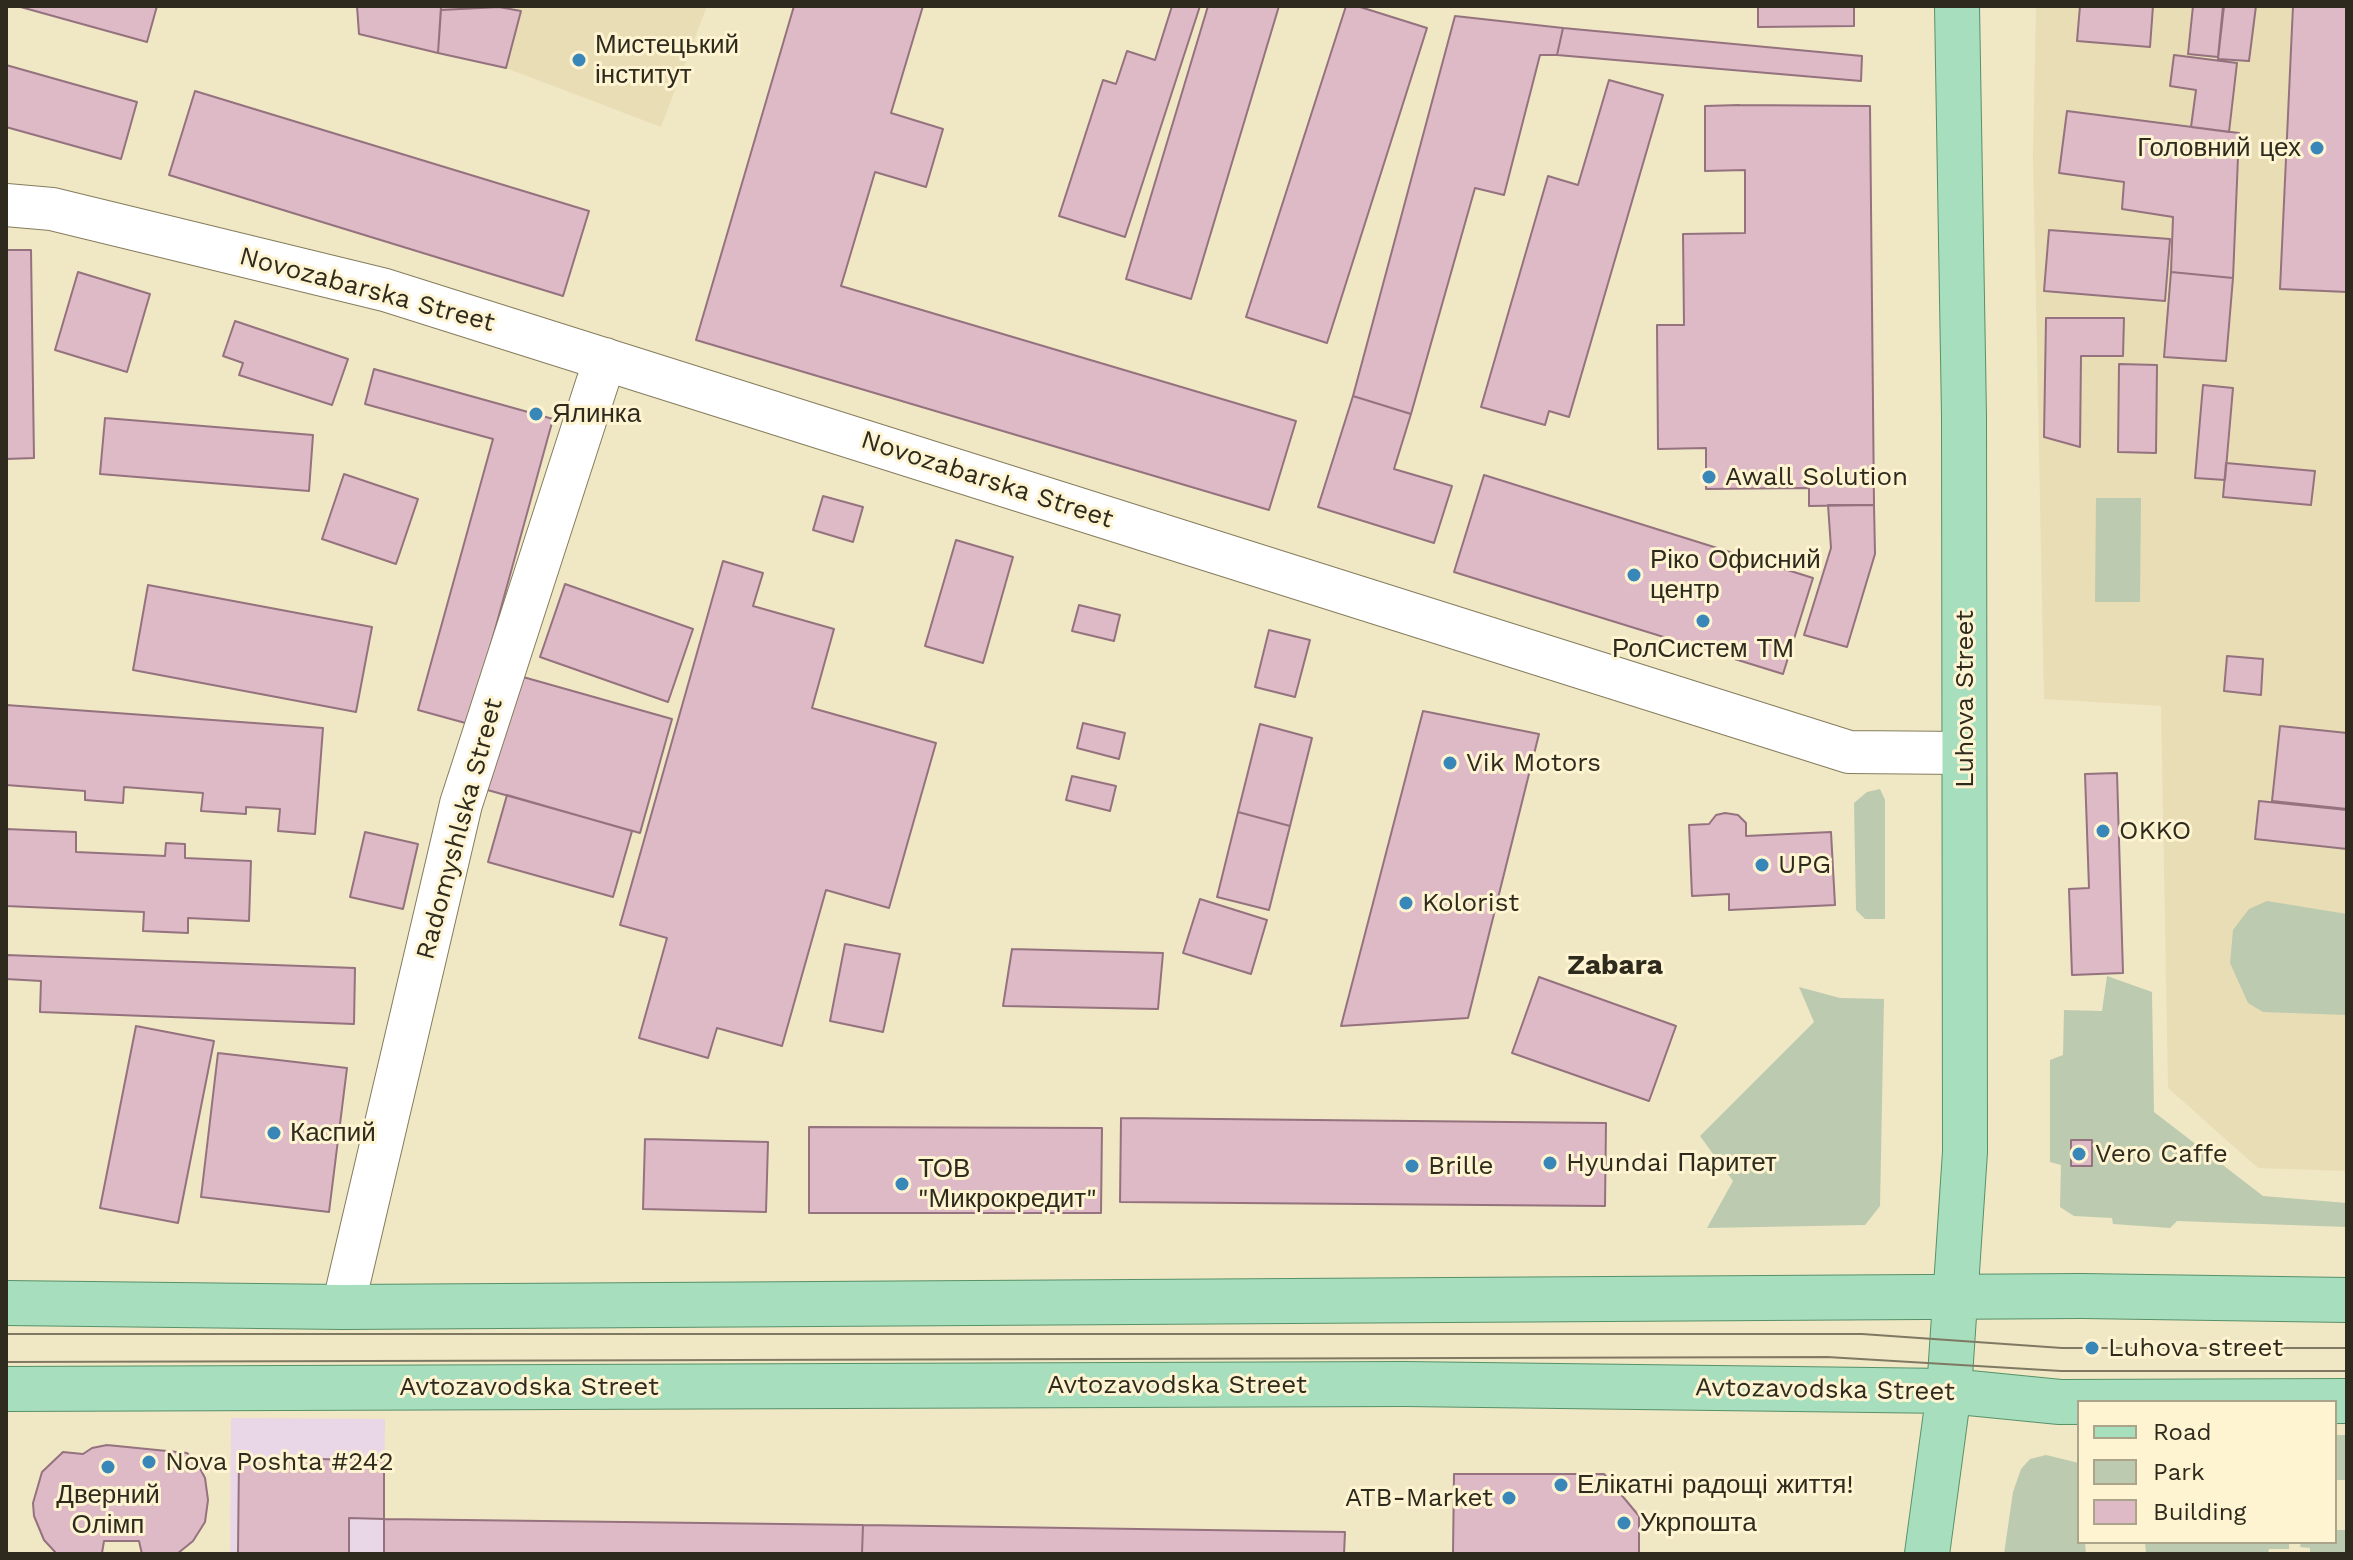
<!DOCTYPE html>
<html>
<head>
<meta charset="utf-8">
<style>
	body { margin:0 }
	#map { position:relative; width:2353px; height:1560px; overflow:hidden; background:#f0e7c5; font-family:"Work Sans",sans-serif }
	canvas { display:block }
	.frame { position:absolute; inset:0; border:8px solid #2e2b1e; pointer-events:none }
	.legend { position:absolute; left:2077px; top:1400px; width:260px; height:144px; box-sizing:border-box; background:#fef4d2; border:2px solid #aba48a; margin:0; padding:10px 14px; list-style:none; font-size:24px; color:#2e2b1e }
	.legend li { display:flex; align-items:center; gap:16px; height:40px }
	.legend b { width:40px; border:2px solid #aba48a }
</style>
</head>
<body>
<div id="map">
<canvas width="2353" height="1560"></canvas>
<div class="frame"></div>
<ul class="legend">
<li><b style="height:10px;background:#a7debd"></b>Road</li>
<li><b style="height:22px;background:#bccab0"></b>Park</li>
<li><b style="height:22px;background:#deb9c6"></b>Building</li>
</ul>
</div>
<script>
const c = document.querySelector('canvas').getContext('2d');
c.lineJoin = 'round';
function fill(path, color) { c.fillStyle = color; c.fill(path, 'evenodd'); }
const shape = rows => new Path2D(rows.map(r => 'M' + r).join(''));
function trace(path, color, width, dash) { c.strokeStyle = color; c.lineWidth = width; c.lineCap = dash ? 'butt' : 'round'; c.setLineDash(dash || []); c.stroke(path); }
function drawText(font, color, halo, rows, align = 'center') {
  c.font = font + ' "Work Sans",sans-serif'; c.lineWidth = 6; c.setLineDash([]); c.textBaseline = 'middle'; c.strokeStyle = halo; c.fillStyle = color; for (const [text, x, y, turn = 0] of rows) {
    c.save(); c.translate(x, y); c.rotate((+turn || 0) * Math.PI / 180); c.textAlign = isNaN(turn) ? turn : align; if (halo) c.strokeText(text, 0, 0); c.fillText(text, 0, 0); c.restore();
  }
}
fill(shape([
	[231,1418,385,1419,384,1554,230,1554]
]), '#e9d6e6');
fill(shape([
	[441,6,707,6,661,127,506,68,438,53],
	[2036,6,2347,6,2347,1171,2258,1168,2168,1088,2161,706,2044,699,2033,157]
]), '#e8ddb4');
fill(shape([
	[2096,498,2141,498,2140,602,2095,602],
	[1880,789,1885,800,1885,919,1865,919,1856,910,1854,803,1867,792],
	[2267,901,2347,914,2347,1015,2263,1012,2248,1003,2230,963,2233,930,2249,909],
	[2107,976,2152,992,2154,1112,2263,1196,2347,1203,2347,1227,2177,1221,2170,1228,2113,1224,2112,1218,2074,1216,2060,1207,2061,1165,2050,1162,2050,1060,2063,1055,2064,1010,2102,1011],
	[1799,987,1840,998,1884,999,1880,1206,1865,1225,1707,1228,1733,1181,1700,1136,1814,1022],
	[2335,1435,2347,1435,2347,1480,2335,1480],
	[2046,1455,2079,1463,2079,1542,2085,1542,2086,1554,2004,1554,2013,1492,2021,1469,2030,1459],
	[2335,1530,2347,1530,2347,1554,2310,1554,2310,1548,2300,1547,2301,1542,2335,1542],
	[2145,1542,2289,1542,2289,1549,2269,1549,2268,1554,2146,1554]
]), '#bccab0');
const building = shape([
	[17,6,157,6,147,42,17,6],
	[357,6,441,6,438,53,359,34,357,6],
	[441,6,499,6,499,7,441,10,441,6],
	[794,6,923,6,891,113,943,129,926,187,875,172,841,286,1296,421,1269,510,696,340,794,6],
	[1172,6,1200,6,1125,237,1059,216,1103,80,1116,84,1127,51,1155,60,1172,6],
	[1208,6,1279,6,1191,299,1126,279,1208,6],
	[1346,6,1357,6,1427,28,1327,343,1246,317,1346,6],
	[1758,6,1854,6,1854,26,1758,27,1758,6],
	[2080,6,2153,6,2150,47,2077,41,2080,6],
	[2193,6,2223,6,2218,57,2188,54,2193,6],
	[2224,6,2256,6,2249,61,2218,59,2224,6],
	[2293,6,2347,6,2347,292,2280,289,2293,6],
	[499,7,521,11,506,68,438,53,441,10,499,7],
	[1455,16,1563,28,1557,55,1540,55,1504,195,1475,188,1411,414,1353,396,1455,16],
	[1563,28,1862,56,1861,81,1557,55,1563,28],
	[2174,55,2237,63,2229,132,2191,127,2196,90,2170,86,2174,55],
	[6,65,137,102,121,159,6,127,6,65],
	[1609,80,1663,95,1569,417,1549,411,1545,425,1481,407,1548,176,1578,185,1609,80],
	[195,91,589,211,563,296,169,175,195,91],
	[1739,105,1870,106,1874,505,1809,506,1809,488,1706,489,1706,448,1658,449,1657,325,1684,325,1683,234,1745,233,1745,170,1705,171,1705,106,1739,105],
	[2067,111,2239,133,2233,278,2171,272,2173,217,2122,209,2124,182,2059,173,2067,111],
	[2049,230,2170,239,2165,301,2044,291,2049,230],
	[6,250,31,250,34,458,6,459,6,250],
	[78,272,150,294,127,372,55,350,78,272],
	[2171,272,2233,278,2226,361,2164,357,2171,272],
	[2046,318,2124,318,2123,356,2081,356,2080,447,2044,437,2046,318],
	[235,321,348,359,332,405,239,375,243,363,223,356,235,321],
	[2119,364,2157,365,2156,453,2118,452,2119,364],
	[374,369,553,419,469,724,418,710,493,439,365,404,374,369],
	[2203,385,2233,388,2225,480,2195,478,2203,385],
	[1353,396,1411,414,1394,469,1452,486,1434,543,1318,507,1353,396],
	[105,418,313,435,309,491,100,474,105,418],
	[2226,463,2315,471,2311,505,2223,497,2226,463],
	[344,474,418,499,396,564,322,539,344,474],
	[1484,475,1813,578,1783,674,1454,572,1484,475],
	[823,496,863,507,853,542,813,530,823,496],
	[1828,505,1874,505,1875,554,1847,647,1804,635,1831,548,1828,505],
	[956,540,1013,557,983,663,925,646,956,540],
	[723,561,763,573,753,606,834,629,812,708,936,743,889,908,826,890,782,1046,717,1028,708,1058,639,1038,667,938,620,925,723,561],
	[565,584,693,629,668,702,540,657,565,584],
	[148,585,372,627,356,712,133,670,148,585],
	[1079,605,1120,615,1114,641,1072,631,1079,605],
	[1269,630,1310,640,1295,697,1255,687,1269,630],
	[2227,656,2263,659,2261,695,2224,691,2227,656],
	[516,675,672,719,640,833,484,789,516,675],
	[6,705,323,728,315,834,278,831,280,809,246,807,246,814,201,811,203,793,124,787,123,803,85,800,85,791,6,785,6,705],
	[1423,711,1539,734,1468,1018,1341,1026,1423,711],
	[1083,723,1125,733,1119,759,1077,748,1083,723],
	[1260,724,1312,738,1290,826,1238,812,1260,724],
	[2280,726,2347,733,2347,809,2272,801,2280,726],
	[2117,773,2123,973,2072,975,2069,889,2089,888,2085,774,2117,773],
	[1072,776,1116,786,1110,811,1066,800,1072,776],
	[507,795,632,831,613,897,488,862,507,795],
	[2259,801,2347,810,2347,849,2255,839,2259,801],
	[1238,812,1290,826,1269,910,1217,897,1238,812],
	[1725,813,1738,815,1746,823,1746,836,1831,832,1835,905,1729,910,1729,894,1692,896,1689,825,1709,824,1716,815,1725,813],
	[6,829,76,832,76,852,165,856,166,843,185,844,185,858,251,861,249,921,188,918,188,933,143,931,144,912,6,906,6,829],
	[365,832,418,844,403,909,350,897,365,832],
	[1200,899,1267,920,1251,974,1183,953,1200,899],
	[845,944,900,954,883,1032,830,1021,845,944],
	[1012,949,1163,953,1158,1009,1003,1006,1012,949],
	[6,955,355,968,354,1024,40,1012,41,981,6,979,6,955],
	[1539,977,1676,1026,1649,1101,1512,1053,1539,977],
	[136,1026,214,1041,178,1223,100,1208,136,1026],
	[218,1053,347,1068,329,1212,201,1197,218,1053],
	[1121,1118,1606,1123,1605,1206,1120,1202,1121,1118],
	[809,1127,1102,1128,1101,1213,809,1213,809,1127],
	[645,1139,768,1142,766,1212,643,1209,645,1139],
	[2071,1140,2092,1140,2092,1166,2071,1166,2071,1140],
	[107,1445,187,1453,196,1461,205,1478,208,1500,205,1522,193,1541,177,1554,142,1554,139,1541,104,1541,102,1553,56,1553,44,1540,34,1516,33,1503,42,1472,63,1452,83,1454,92,1448,107,1445],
	[239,1458,384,1460,384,1519,349,1518,349,1554,238,1553,239,1458],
	[1454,1474,1604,1474,1639,1516,1639,1554,1453,1554,1454,1474],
	[384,1519,863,1525,862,1554,384,1554,384,1519],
	[863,1525,1345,1532,1344,1554,862,1554,863,1525]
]);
fill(building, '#deb9c6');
trace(building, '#94727e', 2);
const minor = shape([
	[6,205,52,209,385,290,1849,752,1965,753],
	[343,1307,461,804,605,359]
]);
const major = shape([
	[6,1303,343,1307,2082,1296,2347,1300],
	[6,1389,1404,1384,1949,1391,2060,1402,2347,1401],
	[1927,1554,1949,1391,1965,1152,1964,416,1957,6]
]);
trace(minor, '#857c5d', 44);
trace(major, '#579169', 46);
trace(minor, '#fff', 42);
trace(major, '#a7debd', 44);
trace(shape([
	[6,1334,1862,1334,2062,1348,2347,1348],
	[6,1362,1827,1357,2061,1371,2347,1371]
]), '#7f7963', 2);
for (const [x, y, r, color] of [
	[579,60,8,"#3987b9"],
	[2317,148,8,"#3987b9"],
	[536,414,8,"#3987b9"],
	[1709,477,8,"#3987b9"],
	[1634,575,8,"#3987b9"],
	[1703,621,8,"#3987b9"],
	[1450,763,8,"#3987b9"],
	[2103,831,8,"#3987b9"],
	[1762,865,8,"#3987b9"],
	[1406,903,8,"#3987b9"],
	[274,1133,8,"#3987b9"],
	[2079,1154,8,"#3987b9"],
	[1550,1163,8,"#3987b9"],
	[1412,1166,8,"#3987b9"],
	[902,1184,8,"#3987b9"],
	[2092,1348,8,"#3987b9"],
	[149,1462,8,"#3987b9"],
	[108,1467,8,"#3987b9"],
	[1561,1485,8,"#3987b9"],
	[1509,1498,8,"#3987b9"],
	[1624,1523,8,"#3987b9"]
]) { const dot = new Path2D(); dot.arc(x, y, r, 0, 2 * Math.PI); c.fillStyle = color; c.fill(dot); trace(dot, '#fef4d2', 3); }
drawText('26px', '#2e2b1e', '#fef4d2', [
	["Мистецький",595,45],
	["інститут",595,75],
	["Головний цех",2301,148,"right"],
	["Ялинка",552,414],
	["Awall Solution",1725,477],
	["Ріко Офисний",1650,560],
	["центр",1650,590],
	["РолСистем ТМ",1703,649,"center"],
	["Vik Motors",1466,763],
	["OKKO",2119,831],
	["UPG",1778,865],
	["Kolorist",1422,903],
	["Каспий",290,1133],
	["Vero Caffe",2095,1154],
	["Hyundai Паритет",1566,1163],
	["Brille",1428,1166],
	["ТОВ",918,1169],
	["\"Микрокредит\"",918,1199],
	["Luhova street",2108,1348],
	["Nova Poshta #242",165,1462],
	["Елікатні радощі життя!",1577,1485],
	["Дверний",108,1495,"center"],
	["Олімп",108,1525,"center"],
	["ATB-Market",1493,1498,"right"],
	["Укрпошта",1640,1523]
], 'left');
drawText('26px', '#2e2b1e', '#fef4d2', [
	["Novozabarska Street",367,290,15],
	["Novozabarska Street",987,480,18],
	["Luhova Street",1965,699,-90],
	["Radomyshlska Street",460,829,-75],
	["Avtozavodska Street",1177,1385],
	["Avtozavodska Street",529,1387],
	["Avtozavodska Street",1825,1390,1]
]);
drawText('bold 28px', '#2e2b1e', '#fef4d2', [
	["Zabara",1615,966]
]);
</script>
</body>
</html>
